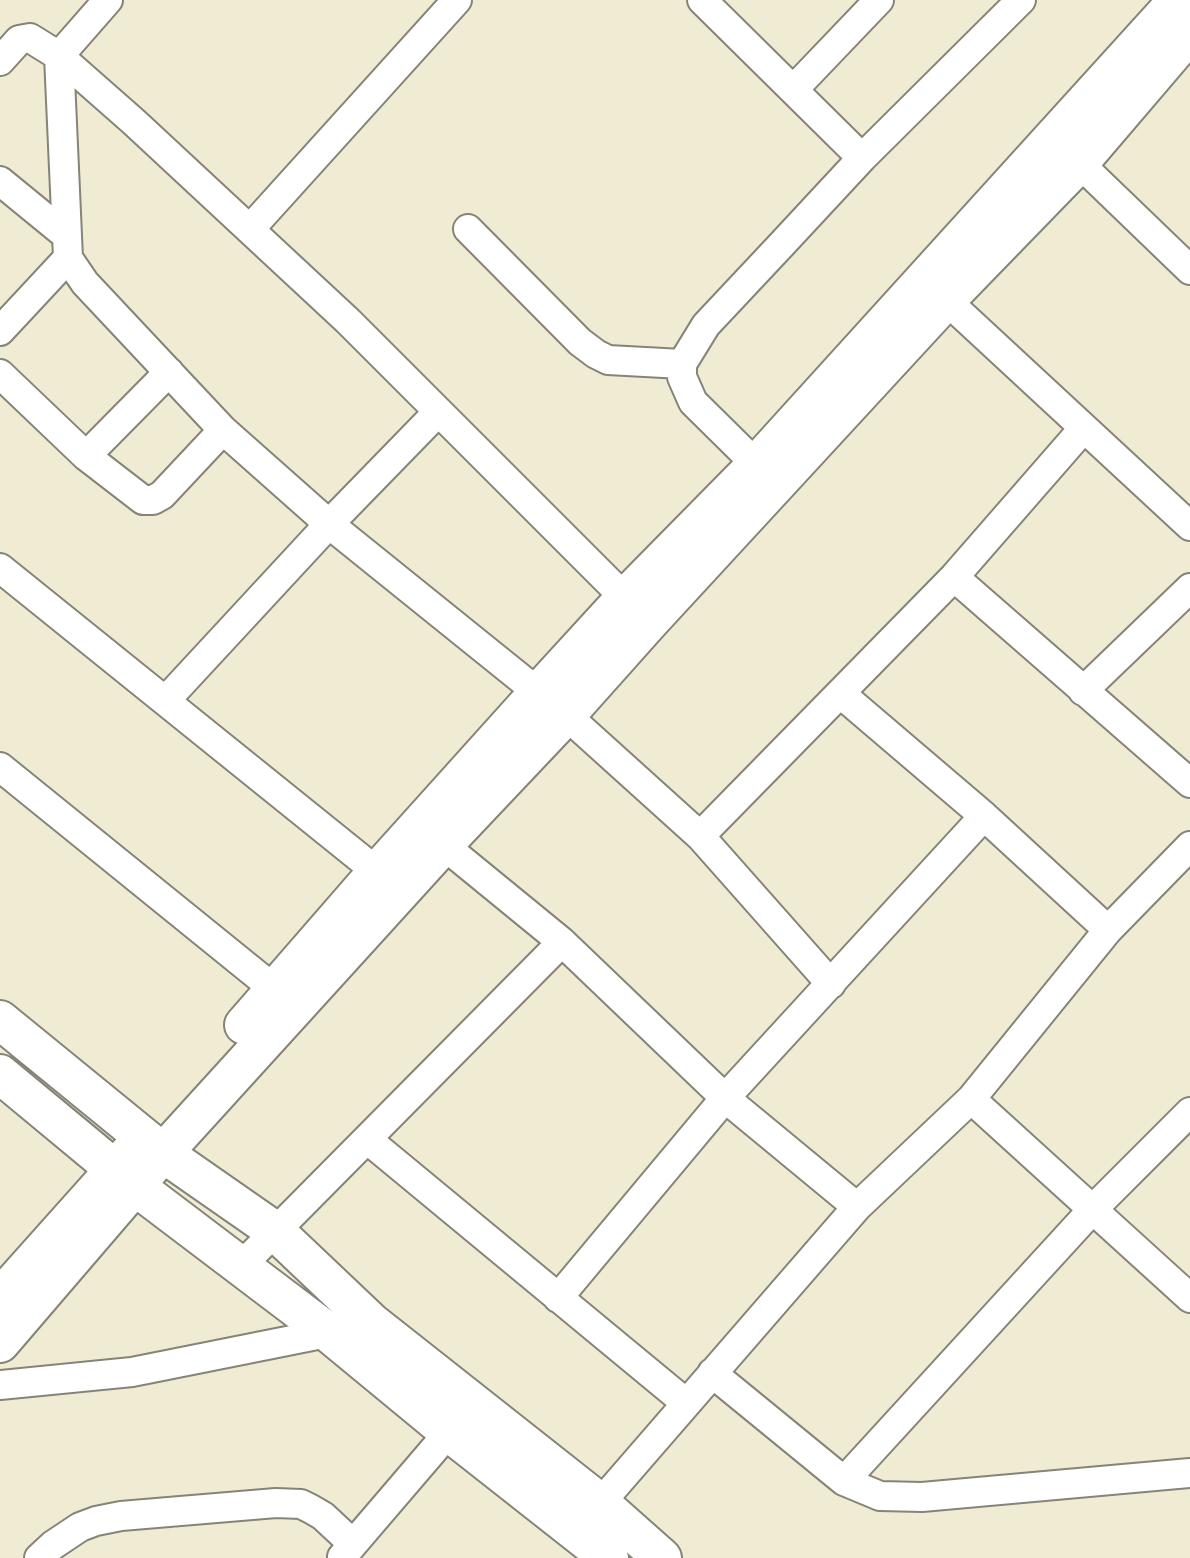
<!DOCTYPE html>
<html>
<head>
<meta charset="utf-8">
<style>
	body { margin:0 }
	canvas { display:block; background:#f0ebd3 }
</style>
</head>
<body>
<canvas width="1190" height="1558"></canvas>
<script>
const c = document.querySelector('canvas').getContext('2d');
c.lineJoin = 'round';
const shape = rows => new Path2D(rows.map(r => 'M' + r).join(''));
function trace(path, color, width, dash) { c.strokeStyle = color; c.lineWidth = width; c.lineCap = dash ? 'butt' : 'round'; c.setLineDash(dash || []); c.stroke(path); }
const street = shape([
	[702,0,862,158],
	[0,61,19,40,30,38,59,56,134,122,348,321,637,610],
	[793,90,879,0],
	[1079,163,1190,270],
	[0,181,66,235],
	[250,229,457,0],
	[468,229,580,342,596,354,608,360,682,364],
	[68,258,85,283,223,430,329,524,566,715,700,836,831,984],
	[933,288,1190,526],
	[0,331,68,258,59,56,108,0],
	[0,374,86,456,143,500,153,500,162,495,223,430],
	[86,456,169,372],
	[769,477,693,402,682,377,682,364,706,325,783,243,862,158,1021,0],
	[0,568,391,883],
	[954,577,1190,783],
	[1083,691,1190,588],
	[841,694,984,816,1108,930],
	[166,700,329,524,438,412],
	[0,767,289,1001],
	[430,834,562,942,725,1098,857,1207],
	[700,836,954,577,1083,429],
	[971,1099,1190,1298],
	[368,1140,686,1403],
	[240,1267,562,942],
	[558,1298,725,1098,984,816],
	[712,1373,844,1481,880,1496,922,1497,1190,1473],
	[0,1385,132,1372,342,1330],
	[844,1481,1093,1209,1190,1112],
	[589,1516,857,1207,971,1099,1108,930,1190,846],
	[342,1557,449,1432],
	[39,1558,53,1545,80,1527,96,1521,121,1516,276,1503,301,1504,311,1509,323,1516,352,1543]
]);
const secondary = shape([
	[0,1020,163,1153,275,1231,372,1323,600,1503,662,1558],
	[244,1025,377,872,538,693,625,598,756,465,1178,0],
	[0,1074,135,1186,329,1333,449,1432,609,1558],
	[0,1298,143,1138],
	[0,1343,163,1153,443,845,566,715,649,622,946,300,1079,163,1190,33]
]);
trace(street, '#868478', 32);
trace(secondary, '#868478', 42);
trace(street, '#fff', 28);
trace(secondary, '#fff', 38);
</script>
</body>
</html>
